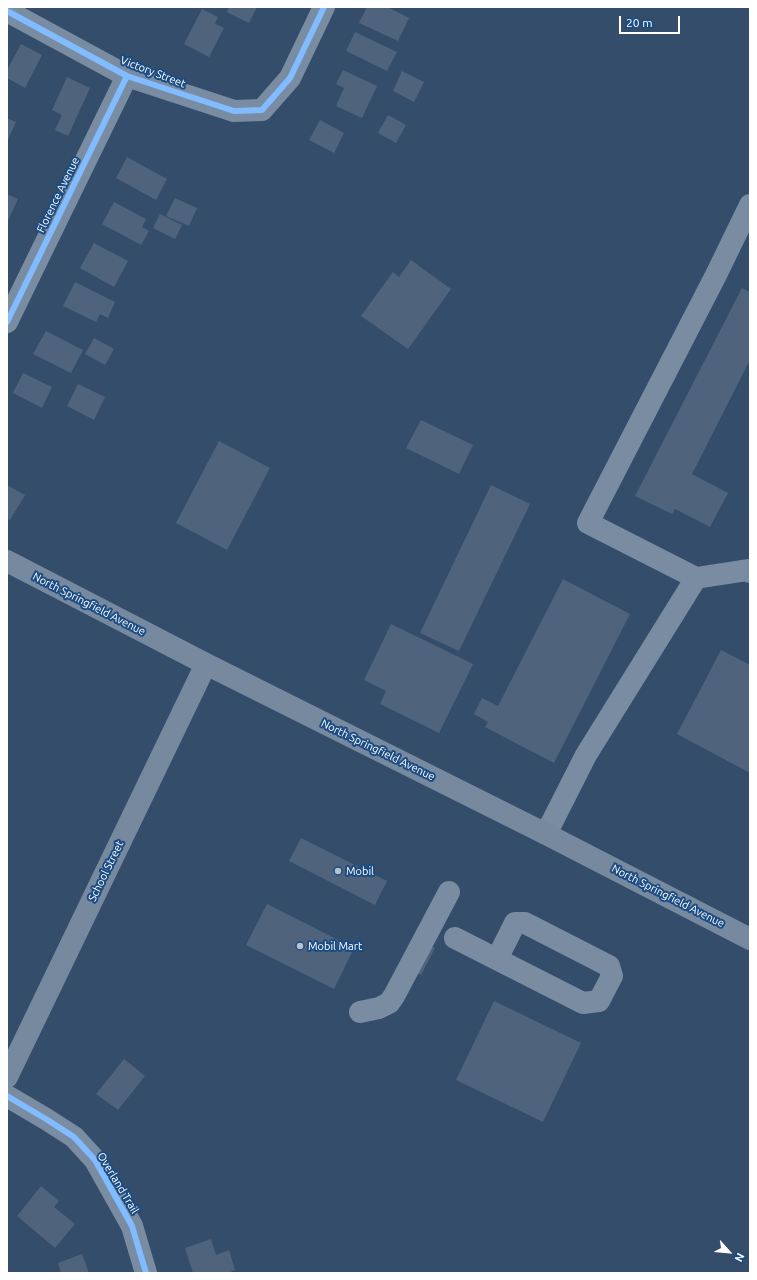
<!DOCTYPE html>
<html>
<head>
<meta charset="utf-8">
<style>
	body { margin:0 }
	#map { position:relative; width:757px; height:1280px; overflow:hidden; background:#334d6b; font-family:Ubuntu,sans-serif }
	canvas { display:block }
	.frame { position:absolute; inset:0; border:8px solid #fff; pointer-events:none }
	.north { position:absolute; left:709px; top:1232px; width:40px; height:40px; -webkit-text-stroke:3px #1b4c83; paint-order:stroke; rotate:117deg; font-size:11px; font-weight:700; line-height:16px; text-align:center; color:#fff }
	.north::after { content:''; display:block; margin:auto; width:14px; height:18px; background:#fff; clip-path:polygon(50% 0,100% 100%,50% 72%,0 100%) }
	.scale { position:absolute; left:619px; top:16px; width:61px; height:18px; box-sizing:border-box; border:2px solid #fff; border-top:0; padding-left:5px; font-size:12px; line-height:14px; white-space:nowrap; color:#fff; -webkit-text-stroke:3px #1b4c83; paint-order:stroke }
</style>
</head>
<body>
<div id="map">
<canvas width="757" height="1280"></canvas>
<div class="frame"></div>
<div class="north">N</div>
<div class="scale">20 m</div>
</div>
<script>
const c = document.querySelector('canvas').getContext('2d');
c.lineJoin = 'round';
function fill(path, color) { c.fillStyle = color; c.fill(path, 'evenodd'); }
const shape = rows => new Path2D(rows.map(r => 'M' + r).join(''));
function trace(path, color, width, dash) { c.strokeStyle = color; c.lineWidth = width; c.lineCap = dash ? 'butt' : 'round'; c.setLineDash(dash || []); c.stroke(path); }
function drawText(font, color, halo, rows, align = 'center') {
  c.font = font + ' Ubuntu,sans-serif'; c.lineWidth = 4; c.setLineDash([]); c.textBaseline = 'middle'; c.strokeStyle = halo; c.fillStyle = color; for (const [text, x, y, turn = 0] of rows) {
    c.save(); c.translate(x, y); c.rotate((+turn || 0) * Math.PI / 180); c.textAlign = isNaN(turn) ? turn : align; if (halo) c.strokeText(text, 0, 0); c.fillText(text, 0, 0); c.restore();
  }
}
fill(shape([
	[229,7,257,7,249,23,227,12],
	[367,7,387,7,409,18,398,41,359,23],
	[202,9,218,17,215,24,224,28,209,57,184,44],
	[355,32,397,52,387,71,346,51],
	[21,44,42,55,25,88,7,78,7,70],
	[343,70,377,86,362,118,336,106,344,88,336,84],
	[402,71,424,82,414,102,393,91],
	[67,77,90,88,68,136,55,130,62,115,52,110],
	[388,115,406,125,396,143,378,133],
	[7,118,16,122,7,142],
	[320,120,344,133,334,153,309,140],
	[127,157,167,179,156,200,116,178],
	[7,194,18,199,7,223],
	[175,198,197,208,189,226,166,216],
	[114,202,146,219,142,227,149,231,141,245,102,224],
	[160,214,182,225,175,239,153,228],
	[94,243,128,261,114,287,80,268],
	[411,260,451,289,408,349,361,316,393,272,399,277],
	[75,282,115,302,108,318,100,314,96,322,63,306],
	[742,288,750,292,750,360,692,474,728,493,710,527,675,509,672,514,635,496],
	[46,331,83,350,71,373,33,354],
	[94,338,114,349,105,365,85,354],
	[23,373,52,387,42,408,13,393],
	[78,384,105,397,94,420,67,406],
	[421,420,473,445,459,474,406,448],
	[219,441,270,468,227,550,176,523],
	[7,485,25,495,10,520,7,519],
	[491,485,530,504,459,651,420,633],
	[563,579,630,614,554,763,485,727,488,722,474,714,482,698,498,706],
	[391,624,473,664,439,733,380,704,386,691,364,680],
	[721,650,750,665,750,773,677,734],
	[301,838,387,881,375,905,289,861],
	[267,904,354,948,334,989,246,945],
	[416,939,435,948,421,975,403,966],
	[494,1001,581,1043,543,1122,456,1080],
	[124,1059,145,1076,118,1110,96,1094],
	[41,1186,59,1201,54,1207,75,1224,55,1248,17,1216],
	[211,1239,216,1255,229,1250,235,1270,228,1273,193,1273,185,1248],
	[82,1254,89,1273,61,1273,58,1263]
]), '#4f647c');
trace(shape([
	[7,11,127,76,234,111,262,110,290,78,324,7],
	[7,322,127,76],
	[696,578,588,523,716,275,750,205],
	[546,834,586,755,696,578,748,570,750,572],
	[455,938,583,1003,599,1001,612,976,609,966,525,923,515,923,497,959],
	[360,1012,379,1008,389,1003,394,996,449,892],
	[7,1096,46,1119,74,1137,95,1160,132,1226,146,1273]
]), '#798ca1', 22);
trace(shape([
	[7,561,206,664,546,834,750,939],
	[7,1077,206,664]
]), '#77899f', 22);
trace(shape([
	[7,11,127,76,234,111,262,110,290,78,324,7],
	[7,322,127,76],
	[7,1096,46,1119,74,1137,95,1160,132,1226,146,1273]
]), '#80bcff', 6);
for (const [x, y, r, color] of [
	[338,871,4,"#b8c1cb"],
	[300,946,4,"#b8c1cb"]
]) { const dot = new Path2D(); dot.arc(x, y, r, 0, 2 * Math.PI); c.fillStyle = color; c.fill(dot); trace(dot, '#1b4c83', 1.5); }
drawText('11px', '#fff', '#1b4c83', [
	["Victory Street",153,72,21],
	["Florence Avenue",58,195,-64],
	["North Springfield Avenue",89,604,27],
	["North Springfield Avenue",378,750,26],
	["School Street",106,871,-64],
	["North Springfield Avenue",668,896,27],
	["Overland Trail",118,1183,59]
]);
drawText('11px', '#fff', '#1b4c83', [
	["Mobil",346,871],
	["Mobil Mart",308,946]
], 'left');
</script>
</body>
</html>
